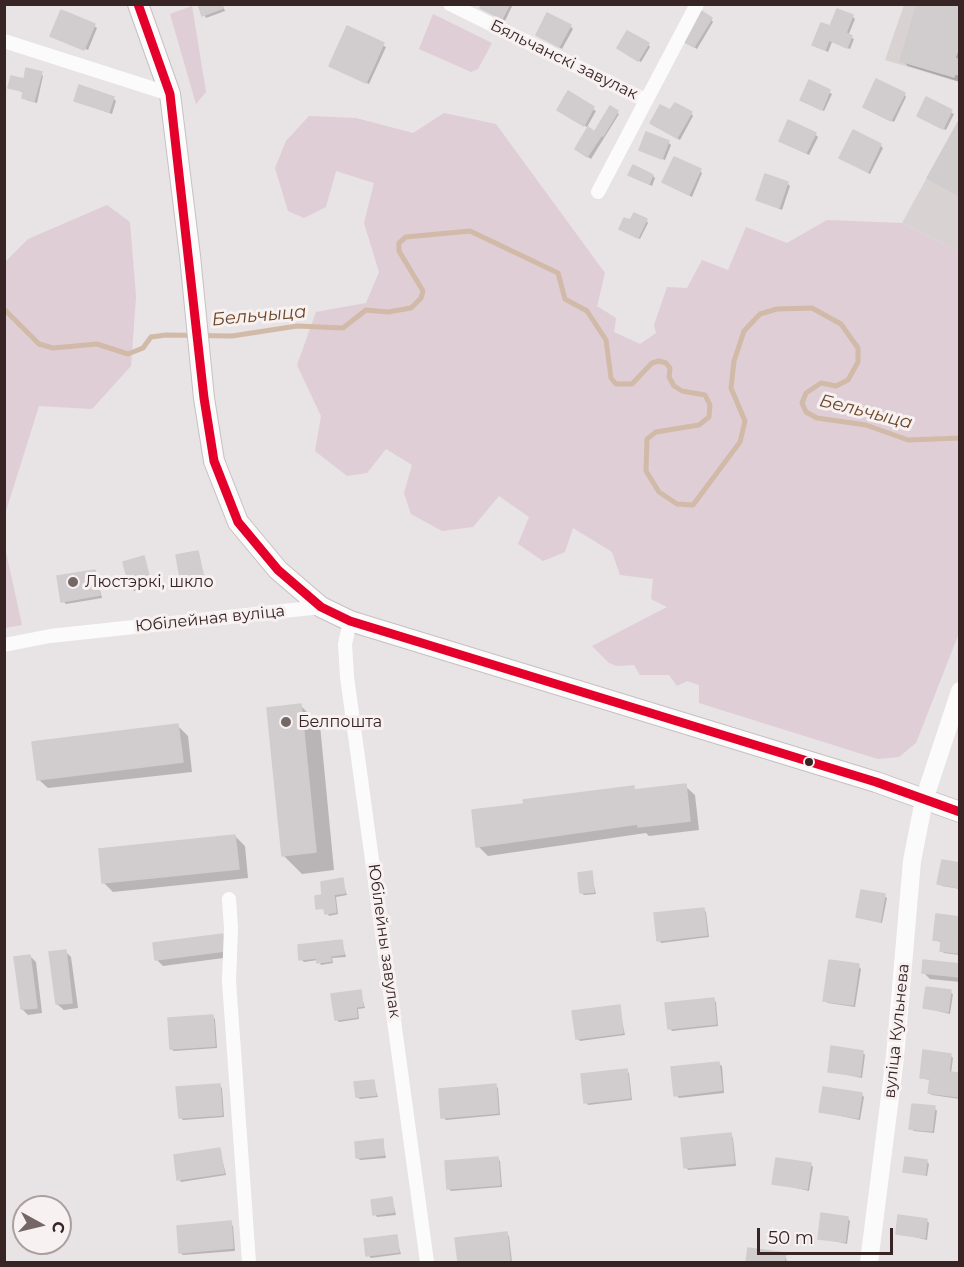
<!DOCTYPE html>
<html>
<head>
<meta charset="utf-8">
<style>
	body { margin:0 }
	#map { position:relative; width:964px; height:1267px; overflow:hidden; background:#e8e3e4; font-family:Montserrat,sans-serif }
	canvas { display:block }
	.frame { position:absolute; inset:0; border:6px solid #382424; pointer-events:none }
	.north { position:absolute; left:12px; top:1195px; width:60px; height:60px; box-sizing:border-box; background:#f7f1f2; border:2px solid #ab9fa0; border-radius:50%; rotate:98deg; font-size:16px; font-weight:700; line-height:24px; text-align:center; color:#382424 }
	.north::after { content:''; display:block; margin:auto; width:21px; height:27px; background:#766767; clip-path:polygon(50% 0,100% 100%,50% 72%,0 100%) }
	.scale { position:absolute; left:757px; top:1228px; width:136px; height:27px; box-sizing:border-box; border:3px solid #382424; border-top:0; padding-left:8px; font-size:18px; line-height:21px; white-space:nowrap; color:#382424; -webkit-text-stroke:4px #f7f1f2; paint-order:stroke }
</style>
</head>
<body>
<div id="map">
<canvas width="964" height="1267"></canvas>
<div class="frame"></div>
<div class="north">С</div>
<div class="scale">50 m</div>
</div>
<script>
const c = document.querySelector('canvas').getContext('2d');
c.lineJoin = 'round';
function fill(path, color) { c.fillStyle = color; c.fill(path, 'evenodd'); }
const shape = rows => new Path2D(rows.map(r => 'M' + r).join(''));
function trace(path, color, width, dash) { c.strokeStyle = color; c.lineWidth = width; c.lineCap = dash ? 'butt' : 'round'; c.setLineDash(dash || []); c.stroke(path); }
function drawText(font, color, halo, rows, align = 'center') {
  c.font = font + ' Montserrat,sans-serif'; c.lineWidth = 6; c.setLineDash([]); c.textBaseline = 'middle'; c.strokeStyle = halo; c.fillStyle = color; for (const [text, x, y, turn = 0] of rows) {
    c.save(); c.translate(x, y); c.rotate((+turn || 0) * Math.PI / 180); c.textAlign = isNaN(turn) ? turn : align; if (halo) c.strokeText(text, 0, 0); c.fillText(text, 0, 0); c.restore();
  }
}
fill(shape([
	[904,5,959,5,959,82,885,60],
	[959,119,959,252,902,223]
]), '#d9d2d3');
fill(shape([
	[192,6,206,92,196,104,170,14],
	[433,14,492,43,478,69,471,72,419,49],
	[444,113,496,124,605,273,597,306,616,318,614,332,640,344,656,333,654,325,667,287,687,288,702,260,728,270,746,227,787,243,827,220,902,223,959,252,959,633,916,743,899,757,878,759,699,703,699,685,687,681,677,686,669,675,640,675,634,665,617,666,609,663,592,646,667,607,651,599,653,579,620,575,612,552,573,528,565,552,543,561,518,544,529,517,499,496,473,527,442,531,411,514,404,493,412,465,386,449,367,473,347,476,315,451,321,416,297,365,316,312,366,303,379,272,364,223,374,183,336,171,326,207,304,218,288,211,275,168,286,141,309,116,356,118,413,133],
	[107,205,130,222,136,297,131,366,92,409,39,406,5,514,5,262,28,239],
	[4,543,22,625,5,628,4,628]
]), '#dfced5');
fill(shape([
	[199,4,222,4,225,11,206,18],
	[484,4,513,4,505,21,485,10],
	[960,4,960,82,908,66,902,60],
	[852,16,855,19,848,36,854,39,850,49,832,42,828,52,814,45,831,28],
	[711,19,713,22,697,49,688,43],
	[94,26,97,28,88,50,53,35],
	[570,26,573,29,562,49,538,35],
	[348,28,386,47,369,84,334,68],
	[648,44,650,47,641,62,622,51],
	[41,73,43,76,37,103,26,100,24,93,10,87],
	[809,82,832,94,824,111,801,100],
	[568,93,596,111,587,127,561,112],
	[904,94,906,97,894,122,865,107],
	[113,98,116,101,112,114,76,101],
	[927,99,954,114,946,130,919,116],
	[610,108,619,114,591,159,579,151,595,134],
	[671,112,691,113,693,116,680,140,652,123],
	[815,134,818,137,809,155,780,140],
	[668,142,671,145,665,160,641,149],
	[880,145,883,148,870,174,841,158],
	[700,171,702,173,692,197,664,182],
	[653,176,655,178,652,186,633,177],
	[787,183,790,186,782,210,758,200],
	[646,220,648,223,640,239,623,231,631,222],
	[198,552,205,581,185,585,183,582],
	[144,558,153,586,134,591,131,588],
	[95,571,102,598,66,604,63,601],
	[301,706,320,725,334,870,302,874,283,855],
	[178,726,188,736,192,772,48,788,38,779],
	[685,786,695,795,699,830,649,836,646,833,488,856,478,846,525,805,633,788,637,792],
	[235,836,245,846,248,878,113,892,104,883],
	[960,865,960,889,942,886,939,883],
	[591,873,596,894,584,895,581,892],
	[342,880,347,895,336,897,338,914,329,916,326,910,318,908,316,897,324,896,322,883],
	[884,896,887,898,882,923,858,917],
	[703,909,706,912,709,937,661,943,659,940],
	[960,919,959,955,944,953,941,950,942,943,935,940],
	[222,936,229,942,231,957,163,966,157,960],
	[341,941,346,957,332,958,333,963,321,965,318,960,304,962,301,959],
	[65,951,71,957,78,1008,64,1010,57,1004],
	[30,956,36,962,42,1013,28,1015,22,1009],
	[858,966,861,969,855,1007,828,1003,825,1001],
	[960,966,960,982,930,979,923,972],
	[360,991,365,1008,358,1009,359,1019,339,1022,336,1019],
	[950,992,953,994,950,1014,925,1008],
	[713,999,716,1002,718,1026,672,1031,670,1028],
	[619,1007,625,1035,580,1041,577,1038],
	[212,1016,215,1019,217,1048,174,1051,171,1049],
	[862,1052,865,1055,862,1078,829,1071],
	[950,1055,953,1058,951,1074,960,1075,960,1099,932,1095,929,1093,931,1081,921,1077],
	[719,1064,722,1066,724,1093,679,1098,676,1095],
	[626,1071,629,1073,632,1100,588,1105,586,1102],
	[373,1082,378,1097,360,1099,357,1097],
	[219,1085,222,1088,224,1117,183,1120,180,1117],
	[495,1085,498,1088,500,1115,446,1120,443,1117],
	[861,1094,864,1097,860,1120,821,1112],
	[934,1108,937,1111,934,1133,914,1131,911,1129],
	[731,1135,733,1138,736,1166,688,1170,686,1167],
	[382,1141,386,1158,360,1160,357,1157],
	[220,1150,226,1175,181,1182,179,1179],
	[497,1158,500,1161,502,1187,451,1191,448,1188],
	[926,1161,929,1164,927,1176,905,1171],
	[810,1164,813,1167,809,1191,774,1183],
	[392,1198,396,1215,377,1217,375,1214],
	[847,1218,850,1221,847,1244,820,1238],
	[926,1220,929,1223,927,1240,897,1233],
	[230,1223,233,1226,235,1251,183,1255,180,1252],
	[506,1234,509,1236,512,1262,459,1262,456,1240],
	[396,1237,401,1254,371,1258,368,1255],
	[749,1249,785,1254,787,1262,747,1262]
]), '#0003');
trace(shape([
	[4,309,39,344,53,348,97,344,128,354,143,348,151,337,166,335,232,336,297,326,343,328,366,310,388,312,411,308,421,298,423,291,399,251,399,243,406,237,470,231,558,273,565,299,587,311,606,340,611,378,616,384,632,384,652,363,659,361,666,363,670,368,669,377,674,386,682,391,705,395,710,405,709,417,699,425,656,432,647,439,646,471,659,492,677,504,693,505,740,442,745,421,731,388,734,361,744,331,760,314,777,309,812,308,841,324,858,348,858,362,848,380,836,386,821,383,806,393,802,403,806,412,817,418,866,425,908,440,960,438]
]), '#d2baa9', 5);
const building = shape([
	[198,4,221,4,223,8,202,16,198,4],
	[482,4,510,4,502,19,480,8,482,4],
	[917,4,960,4,960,45,955,58,959,60,954,77,900,61,917,4],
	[837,9,853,15,846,33,852,36,847,48,829,40,825,50,812,45,821,23,830,26,837,9],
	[61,10,95,24,84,50,50,36,61,10],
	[701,11,712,18,694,47,683,41,701,11],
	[547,13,571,25,559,47,536,35,547,13],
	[347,26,384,43,366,83,329,66,347,26],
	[627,31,649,43,638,61,617,48,627,31],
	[959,60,960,60,960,75,955,74,959,60],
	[26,68,42,72,34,101,22,98,23,91,8,88,11,76,24,79,26,68],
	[876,79,905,93,891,121,863,107,876,79],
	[809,80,830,90,822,110,800,100,809,80],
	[79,85,114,97,109,112,74,101,79,85],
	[568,91,594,107,584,126,557,110,568,91],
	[926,97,952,110,943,129,917,116,926,97],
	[675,103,692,112,677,138,650,123,660,105,670,110,675,103],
	[610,106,618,111,603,136,595,131,610,106],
	[960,119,960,191,958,195,927,178,960,119],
	[788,120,816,133,806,153,779,141,788,120],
	[588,127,601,136,587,157,575,149,588,127],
	[853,130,881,144,868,172,839,158,853,130],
	[646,132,669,141,662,159,639,150,646,132],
	[674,157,701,169,689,195,662,182,674,157],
	[633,165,653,175,649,184,628,175,633,165],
	[765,174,788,182,779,208,756,200,765,174],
	[634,213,647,219,638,238,619,229,624,218,630,220,634,213],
	[198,551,204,579,181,583,176,555,198,551],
	[144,556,151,584,130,589,123,562,144,556],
	[95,570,100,595,61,602,57,576,95,570],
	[301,704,316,852,282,856,267,708,301,704],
	[178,724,183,762,37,780,32,742,178,724],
	[686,784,690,821,638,827,638,824,476,847,472,810,524,804,523,800,634,786,634,790,686,784],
	[235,835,239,869,102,883,99,849,235,835],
	[942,860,960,863,960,888,937,884,942,860],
	[592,871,594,892,580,893,578,873,592,871],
	[343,878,345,893,322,896,321,882,343,878],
	[861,890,885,894,880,922,856,917,861,890],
	[322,895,324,908,316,909,315,896,322,895],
	[334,895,336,912,325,914,322,897,334,895],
	[704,908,707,935,657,941,654,913,704,908],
	[936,914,960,917,957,953,940,951,941,941,933,940,936,914],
	[223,934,225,951,155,960,153,943,223,934],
	[342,940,344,954,330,956,331,961,317,963,316,958,299,960,298,945,342,940],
	[66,950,72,1003,56,1004,49,952,66,950],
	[30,955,37,1008,21,1009,14,957,30,955],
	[829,960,859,964,853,1005,823,1001,829,960],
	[923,960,960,964,960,977,922,973,923,960],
	[926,987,951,990,948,1012,923,1008,926,987],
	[361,990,363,1006,356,1007,357,1017,335,1020,331,994,361,990],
	[714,998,716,1024,668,1029,665,1003,714,998],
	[620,1005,623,1033,576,1039,572,1011,620,1005],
	[213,1015,215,1046,170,1049,168,1018,213,1015],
	[831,1046,863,1051,860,1076,828,1072,831,1046],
	[923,1050,951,1054,949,1072,960,1073,960,1097,928,1093,930,1079,920,1078,923,1050],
	[719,1062,722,1090,674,1096,671,1067,719,1062],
	[627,1069,630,1098,584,1103,581,1074,627,1069],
	[374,1080,376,1095,356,1097,354,1082,374,1080],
	[220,1084,222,1115,179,1118,176,1087,220,1084],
	[496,1084,498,1113,441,1118,439,1089,496,1084],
	[823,1087,862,1093,858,1118,819,1112,823,1087],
	[912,1104,935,1106,932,1131,909,1129,912,1104],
	[731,1133,734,1163,684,1168,681,1138,731,1133],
	[383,1139,384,1155,356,1158,355,1142,383,1139],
	[220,1148,224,1173,177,1180,174,1155,220,1148],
	[498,1157,500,1185,447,1189,445,1161,498,1157],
	[905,1157,927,1160,925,1175,903,1172,905,1157],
	[776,1158,811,1163,807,1189,772,1184,776,1158],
	[392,1197,394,1212,373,1215,371,1200,392,1197],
	[821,1213,848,1217,845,1242,818,1239,821,1213],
	[898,1215,927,1219,925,1238,896,1234,898,1215],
	[231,1221,233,1248,179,1253,177,1226,231,1221],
	[507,1232,510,1261,458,1262,455,1238,507,1232],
	[397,1235,399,1252,366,1256,364,1239,397,1235],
	[748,1248,786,1253,784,1262,746,1262,748,1248]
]);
fill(building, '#d1cccd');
trace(building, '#d1cccd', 1.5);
const secondary = shape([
	[138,4,170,94,190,256,204,398,214,461,238,522,278,570,321,607,350,621,876,782,960,812]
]);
trace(secondary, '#c7c0c1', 22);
trace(shape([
	[450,4,645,100],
	[4,41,170,94],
	[598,192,697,4],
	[350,621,345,644,347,677,427,1262],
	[4,645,50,636,321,607],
	[229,899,231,928,229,981,249,1262]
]), '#fcfbfb', 14);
trace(shape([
	[869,1262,895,1057,912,861,924,800,960,691]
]), '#fcfbfb', 18);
trace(secondary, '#fcfbfb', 20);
trace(shape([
	[138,4,170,94,204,398,214,461,238,522,278,570,321,607,350,621,876,782,960,812]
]), '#e4002b', 9);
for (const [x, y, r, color] of [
	[73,582,6,"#766767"],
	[286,722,6,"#766767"],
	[809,762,5,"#382424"]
]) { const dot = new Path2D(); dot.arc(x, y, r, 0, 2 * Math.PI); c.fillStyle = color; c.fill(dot); trace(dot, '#f7f1f2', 2); }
drawText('16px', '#382424', '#f7f1f2', [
	["Бяльчанскі завулак",564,60,26],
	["Юбілейная вуліца",210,619,-6],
	["Юбілейны завулак",384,941,82],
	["вуліца Кульнева",897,1031,-84]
]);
drawText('16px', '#382424', '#f7f1f2', [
	["Люстэркі, шкло",85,582],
	["Белпошта",298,722]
], 'left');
drawText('italic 18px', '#6d4525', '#f7f1f2', [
	["Бельчыца",259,316,-5],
	["Бельчыца",866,412,14]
]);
</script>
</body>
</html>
